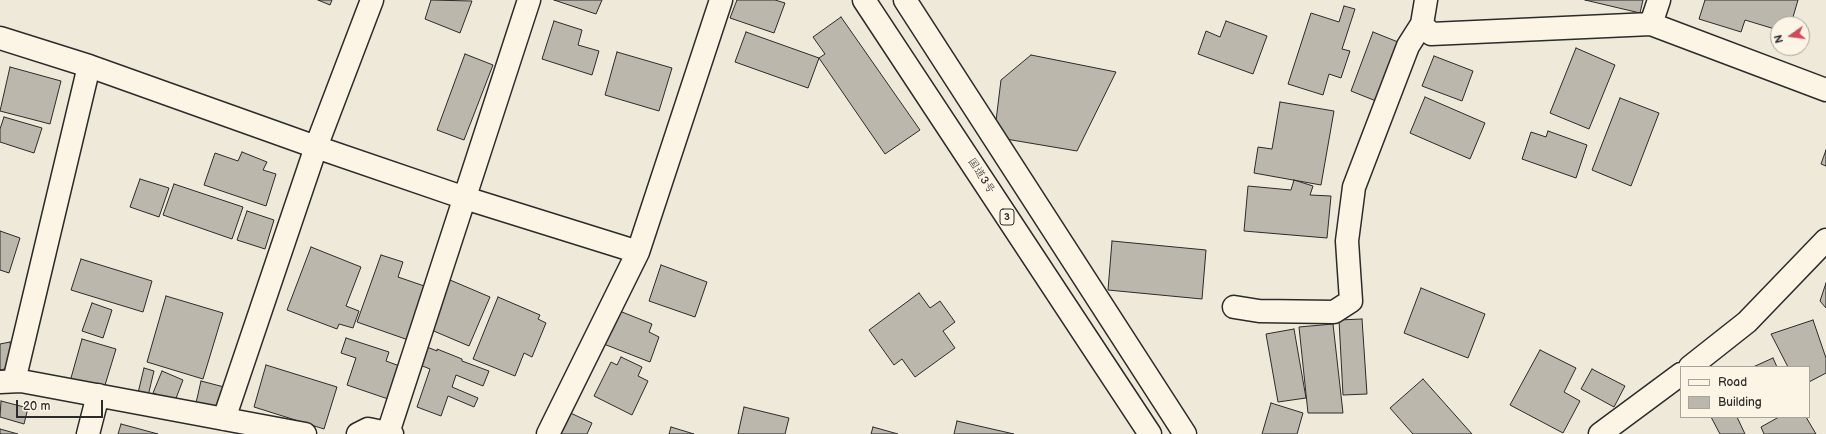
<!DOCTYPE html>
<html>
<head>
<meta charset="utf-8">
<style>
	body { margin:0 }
	#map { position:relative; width:1826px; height:434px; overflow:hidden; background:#efe9da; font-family:"Balsamiq Sans",sans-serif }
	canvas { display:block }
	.legend { position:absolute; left:1680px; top:366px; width:130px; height:52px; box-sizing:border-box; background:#fcf5e5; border:1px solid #a8a49b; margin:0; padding:5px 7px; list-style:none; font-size:12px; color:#2b2b2b }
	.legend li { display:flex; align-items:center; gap:8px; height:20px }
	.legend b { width:20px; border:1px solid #a8a49b }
	.north { position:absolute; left:1770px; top:16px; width:40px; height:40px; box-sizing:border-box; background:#fcf5e5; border:1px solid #a8a49b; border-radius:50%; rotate:256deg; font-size:11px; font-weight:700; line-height:16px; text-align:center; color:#2b2b2b }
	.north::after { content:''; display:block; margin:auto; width:14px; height:18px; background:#d1495b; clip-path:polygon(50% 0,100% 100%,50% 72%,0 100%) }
	.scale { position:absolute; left:16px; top:400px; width:87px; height:18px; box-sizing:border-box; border:2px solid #2b2b2b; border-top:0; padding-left:5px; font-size:12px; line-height:14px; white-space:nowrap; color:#2b2b2b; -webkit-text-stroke:3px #fcf5e5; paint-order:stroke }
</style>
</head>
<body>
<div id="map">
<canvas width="1826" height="434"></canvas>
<ul class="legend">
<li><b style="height:5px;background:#fcf5e5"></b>Road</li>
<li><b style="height:11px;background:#bcb7ac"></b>Building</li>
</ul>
<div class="north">N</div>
<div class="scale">20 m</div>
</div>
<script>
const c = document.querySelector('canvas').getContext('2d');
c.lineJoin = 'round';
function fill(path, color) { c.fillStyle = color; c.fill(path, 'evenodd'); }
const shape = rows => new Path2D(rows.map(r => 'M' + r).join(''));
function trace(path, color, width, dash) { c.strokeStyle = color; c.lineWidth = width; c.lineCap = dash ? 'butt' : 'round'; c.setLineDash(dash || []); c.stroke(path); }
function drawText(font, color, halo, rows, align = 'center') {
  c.font = font + ' "Balsamiq Sans","Klee One",sans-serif'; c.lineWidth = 4; c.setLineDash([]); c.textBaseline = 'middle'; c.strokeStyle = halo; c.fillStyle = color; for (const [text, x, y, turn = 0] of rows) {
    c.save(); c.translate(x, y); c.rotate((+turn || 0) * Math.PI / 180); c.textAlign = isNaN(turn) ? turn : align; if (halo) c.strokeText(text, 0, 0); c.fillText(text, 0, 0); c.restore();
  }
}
const building = shape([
	[318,0,332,0,330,5,318,0],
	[431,0,472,1,460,33,425,19,431,0],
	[554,0,602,0,596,14,554,0],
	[737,0,775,0,785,3,774,33,730,18,737,0],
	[1585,0,1643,0,1640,13,1585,0],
	[1705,0,1798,0,1791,24,1778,24,1778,30,1745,20,1741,32,1699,19,1705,0],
	[1344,6,1355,9,1342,49,1350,51,1341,78,1329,74,1323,95,1288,84,1311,13,1339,22,1344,6],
	[841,17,920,130,885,154,819,58,825,54,813,37,841,17],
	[554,21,582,30,578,45,599,51,592,75,542,59,554,21],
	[1226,21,1267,36,1253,74,1198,54,1206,31,1220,37,1226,21],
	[746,32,819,58,808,88,735,62,746,32],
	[1373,32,1408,46,1386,105,1351,91,1373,32],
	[1576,48,1615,65,1589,129,1550,113,1576,48],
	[617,52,672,68,659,111,605,95,617,52],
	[465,54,493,65,464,140,437,130,465,54],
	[1031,55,1116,72,1077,151,994,137,1001,80,1031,55],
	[1434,56,1473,71,1462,101,1422,86,1434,56],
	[10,67,61,81,50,124,0,111,10,67],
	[1425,97,1485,123,1470,159,1410,133,1425,97],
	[1620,98,1659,113,1631,186,1592,170,1620,98],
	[1280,102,1334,111,1321,185,1254,173,1258,147,1272,149,1280,102],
	[4,117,42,128,34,153,0,142,0,129,4,117],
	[1548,131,1587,145,1576,178,1522,159,1531,132,1546,137,1548,131],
	[1826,150,1826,166,1821,164,1826,150],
	[242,152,267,162,263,170,276,174,266,206,204,185,215,153,238,161,242,152],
	[140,179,169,188,159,217,130,207,140,179],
	[1294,180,1313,186,1310,195,1331,196,1327,238,1244,231,1248,186,1291,190,1294,180],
	[174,184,243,207,232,239,163,215,174,184],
	[247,211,274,220,265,249,237,240,247,211],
	[0,231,20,238,9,273,0,270,0,231],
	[1112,241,1206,250,1202,299,1108,290,1112,241],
	[311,247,361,267,346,306,359,311,353,328,339,324,337,329,287,310,311,247],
	[381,255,403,262,398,277,433,289,414,342,357,322,381,255],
	[81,259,152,281,143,312,71,290,81,259],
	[661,265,707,282,695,317,649,301,661,265],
	[450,280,490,297,469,346,429,329,450,280],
	[1826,283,1826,308,1820,301,1826,283],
	[1421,288,1485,314,1468,358,1404,333,1421,288],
	[919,293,930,308,940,301,955,322,943,331,955,348,915,377,902,359,894,365,869,330,919,293],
	[166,296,223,313,203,379,147,362,166,296],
	[498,297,540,315,538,319,546,323,532,357,524,353,515,376,473,359,498,297],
	[92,303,112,310,103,338,82,331,92,303],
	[617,310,652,324,649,332,659,337,650,362,596,341,617,310],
	[1362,319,1367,394,1343,395,1339,320,1362,319],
	[1813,320,1826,358,1826,373,1809,382,1809,367,1788,367,1771,334,1813,320],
	[1333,324,1343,413,1308,413,1299,327,1333,324],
	[1294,329,1306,398,1278,402,1266,334,1294,329],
	[346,338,389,352,386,361,405,368,394,401,347,385,356,358,341,353,346,338],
	[82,339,116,349,102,395,69,385,82,339],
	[10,342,14,367,0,370,0,344,10,342],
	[427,347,437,351,437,349,462,359,462,361,489,371,483,386,456,375,452,387,478,398,474,407,448,396,441,416,417,407,430,369,420,365,427,347],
	[1540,350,1576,368,1564,392,1580,401,1563,433,1510,405,1540,350],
	[621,357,642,367,638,376,648,381,632,415,594,396,611,362,617,365,621,357],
	[1773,358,1777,367,1753,367,1773,358],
	[266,365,337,387,324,429,254,407,266,365],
	[144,368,154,371,148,396,138,393,144,368],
	[1592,369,1625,386,1614,407,1581,389,1592,369],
	[162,371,183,380,175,401,153,393,162,371],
	[1423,379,1472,434,1413,434,1390,408,1423,379],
	[201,381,224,387,218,409,196,403,201,381],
	[1,401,28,408,24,424,0,417,1,401],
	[1271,403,1303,413,1297,434,1262,434,1271,403],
	[744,407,789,418,785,434,738,434,744,407],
	[564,410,592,423,587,434,553,434,564,410],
	[1711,417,1737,417,1745,434,1720,434,1711,417],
	[1779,417,1806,417,1816,434,1764,434,1761,427,1779,417],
	[957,421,1014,434,954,434,957,421],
	[121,424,158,434,118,434,121,424],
	[671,427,694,434,669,434,671,427],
	[873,427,898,434,871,434,873,427],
	[0,429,18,434,0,434,0,429]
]);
fill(building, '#bcb7ac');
trace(building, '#2b2b2b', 1);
const minor = shape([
	[1426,0,1422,24,1431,34,1651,24,1659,0],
	[1651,24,1826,90],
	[0,38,89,66,316,147,465,198,638,252],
	[1234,307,1259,311,1334,312,1351,301,1347,241,1354,187,1408,46,1422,24],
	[1690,367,1747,322,1826,240],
	[14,381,89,66],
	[0,382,21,381,305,434],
	[224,419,316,147,372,0],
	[388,433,529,0],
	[88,434,98,395],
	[358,434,368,429,392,434],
	[548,434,638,252,721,0],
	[1600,434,1681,374]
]);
const trunk = shape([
	[864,0,1150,434],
	[905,0,1185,434]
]);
trace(minor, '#2b2b2b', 25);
trace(trunk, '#2b2b2b', 25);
trace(minor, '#fcf5e5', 22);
trace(trunk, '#fcf5e5', 22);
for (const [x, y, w] of [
	[1007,217,14]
]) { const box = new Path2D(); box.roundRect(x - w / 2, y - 8, w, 16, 3); c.fillStyle = '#fcf5e5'; c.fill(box); trace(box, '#2b2b2b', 1); }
drawText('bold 10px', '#2b2b2b', null, [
	["3",1007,217]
]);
drawText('11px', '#2b2b2b', '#fcf5e5', [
	["国道3号",981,176,57]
]);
</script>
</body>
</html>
